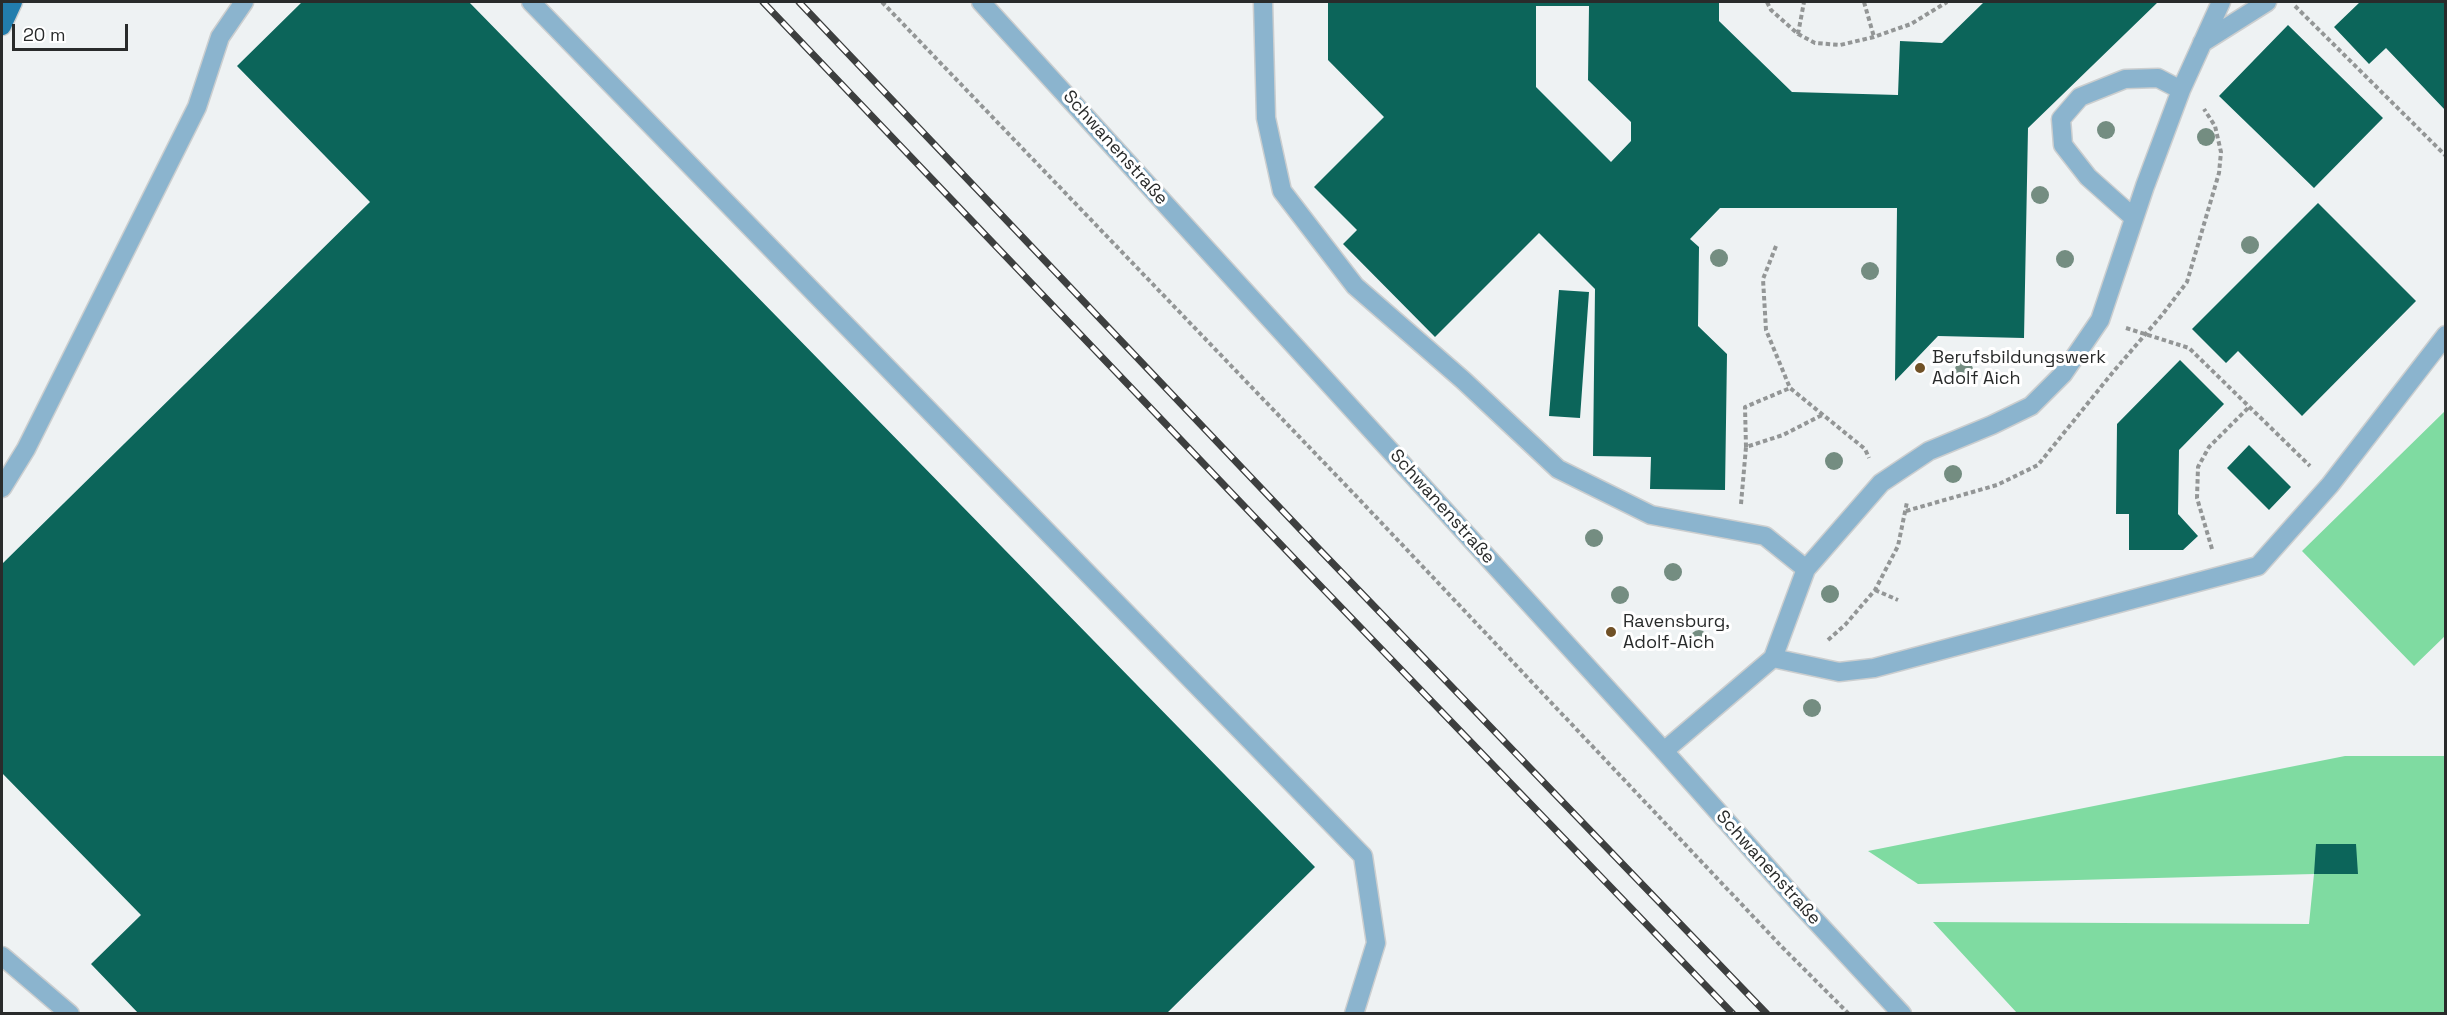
<!DOCTYPE html>
<html>
<head>
<meta charset="utf-8">
<style>
	body { margin:0 }
	#map { position:relative; width:2447px; height:1015px; overflow:hidden; background:#eef2f3; font-family:"Space Grotesk",sans-serif }
	canvas { display:block }
	.frame { position:absolute; inset:0; border:3px solid #292b2b; pointer-events:none }
	.scale { position:absolute; left:12px; top:24px; width:116px; height:27px; box-sizing:border-box; border:3px solid #292b2b; border-top:0; padding-left:8px; font-size:18px; line-height:21px; white-space:nowrap; color:#292b2b; -webkit-text-stroke:4px #fff; paint-order:stroke }
</style>
</head>
<body>
<div id="map">
<canvas width="2447" height="1015"></canvas>
<div class="frame"></div>
<div class="scale">20 m</div>
</div>
<script>
const c = document.querySelector('canvas').getContext('2d');
c.lineJoin = 'round';
function fill(path, color) { c.fillStyle = color; c.fill(path, 'evenodd'); }
const shape = rows => new Path2D(rows.map(r => 'M' + r).join(''));
function trace(path, color, width, dash) { c.strokeStyle = color; c.lineWidth = width; c.lineCap = dash ? 'butt' : 'round'; c.setLineDash(dash || []); c.stroke(path); }
function drawText(font, color, halo, rows, align = 'center') {
  c.font = font + ' "Space Grotesk",sans-serif'; c.lineWidth = 6; c.setLineDash([]); c.textBaseline = 'middle'; c.strokeStyle = halo; c.fillStyle = color; for (const [text, x, y, turn = 0] of rows) {
    c.save(); c.translate(x, y); c.rotate((+turn || 0) * Math.PI / 180); c.textAlign = isNaN(turn) ? turn : align; if (halo) c.strokeText(text, 0, 0); c.fillText(text, 0, 0); c.restore();
  }
}
fill(shape([
	[2445,411,2445,636,2414,666,2302,551],
	[2345,756,2445,756,2445,1013,2017,1013,1933,922,2309,924,2314,874,1918,884,1868,851]
]), '#7fdba1');
fill(shape([
	[302,2,469,2,1315,867,1166,1014,139,1014,91,964,141,915,2,773,2,564,370,202,237,66],
	[1328,2,1719,2,1719,21,1792,92,1898,95,1900,41,1942,43,1984,2,2158,2,2028,128,2024,338,1938,336,1895,381,1897,208,1720,208,1690,239,1699,247,1698,326,1727,354,1725,490,1650,489,1651,457,1593,456,1595,289,1539,233,1435,337,1343,244,1357,230,1314,187,1384,117,1328,60],
	[1536,6,1589,6,1588,80,1631,122,1631,141,1611,162,1536,87],
	[2360,2,2446,2,2446,111,2386,48,2369,64,2334,27],
	[2288,25,2383,118,2314,188,2219,96],
	[2318,203,2416,301,2302,416,2238,351,2226,363,2192,329],
	[1559,290,1589,292,1580,418,1549,416],
	[2180,360,2224,404,2179,450,2178,514,2198,536,2183,550,2129,550,2129,514,2116,514,2117,424],
	[2249,445,2291,487,2269,510,2227,468],
	[2316,844,2356,844,2358,874,2314,874]
]), '#0c655a');
const lane = shape([
	[531,2,1363,856,1376,943,1354,1014],
	[1263,2,1266,118,1282,191,1355,286,1463,380,1558,469,1651,515,1765,536,1806,569],
	[2202,43,2267,2],
	[2134,218,2088,177,2063,145,2061,119,2080,97,2125,79,2158,78,2181,90],
	[2,488,26,449,197,107,220,37,244,2],
	[1773,658,1806,569,1881,483,1929,451,1992,425,2031,406,2063,374,2100,320,2145,186,2181,90,2221,2],
	[1664,751,1773,658,1839,672,1874,668,2258,566,2330,485,2446,335],
	[2,956,70,1014]
]);
const street = shape([
	[981,2,1664,751,1800,904,1902,1014]
]);
const primary = shape([
	[2,26,13,2]
]);
trace(lane, '#cbcecf', 21);
trace(street, '#cbcecf', 21);
trace(primary, '#cbcecf', 21);
trace(shape([
	[882,2,1358,498,1782,947,1849,1014],
	[1767,2,1771,10,1798,34,1815,43,1840,45,1874,37,1911,24,1947,2],
	[1864,2,1874,37],
	[2295,6,2446,156],
	[1798,34,1804,2],
	[1776,246,1763,279,1766,330,1790,388,1865,449,1869,458],
	[2126,328,2189,348,2310,466],
	[1746,447,1745,407,1790,388],
	[1741,504,1746,447,1783,435,1822,415],
	[1906,511,1997,485,2038,465,2113,372,2162,315,2187,282,2219,173,2221,152,2215,126,2204,109],
	[2212,549,2197,498,2198,467,2209,447,2249,407],
	[1875,590,1898,600],
	[1828,640,1845,625,1875,590,1898,546,1907,502]
]), '#939696', 4, [4.5, 3]);
trace(lane, '#8bb4ce', 18);
trace(street, '#8bb4ce', 18);
trace(primary, '#227dad', 18);
const rail = shape([
	[763,2,1306,571,1733,1014],
	[799,2,1318,548,1767,1014]
]);
trace(rail, '#3d3f3f', 7);
trace(rail, '#fff', 4.5, [14]);
c.fillStyle = '#748d81';
for (const [x, y] of [
	[2106,130],
	[2206,137],
	[2040,195],
	[2250,245],
	[1719,258],
	[2065,259],
	[1870,271],
	[1964,370],
	[1834,461],
	[1953,474],
	[1594,538],
	[1673,572],
	[1830,594],
	[1620,595],
	[1699,639],
	[1812,708]
]) { c.beginPath(); c.arc(x, y, 9, 0, 2 * Math.PI); c.fill(); }
for (const [x, y, r, color] of [
	[1920,368,6,"#705126"],
	[1611,632,6,"#705126"]
]) { const dot = new Path2D(); dot.arc(x, y, r, 0, 2 * Math.PI); c.fillStyle = color; c.fill(dot); trace(dot, '#fff', 2); }
drawText('18px', '#292b2b', '#fff', [
	["Schwanenstraße",1115,148,48],
	["Schwanenstraße",1442,507,48],
	["Schwanenstraße",1768,868,48]
]);
drawText('18px', '#292b2b', '#fff', [
	["Berufsbildungswerk",1932,358],
	["Adolf Aich",1932,379],
	["Ravensburg,",1623,622],
	["Adolf-Aich",1623,643]
], 'left');
</script>
</body>
</html>
